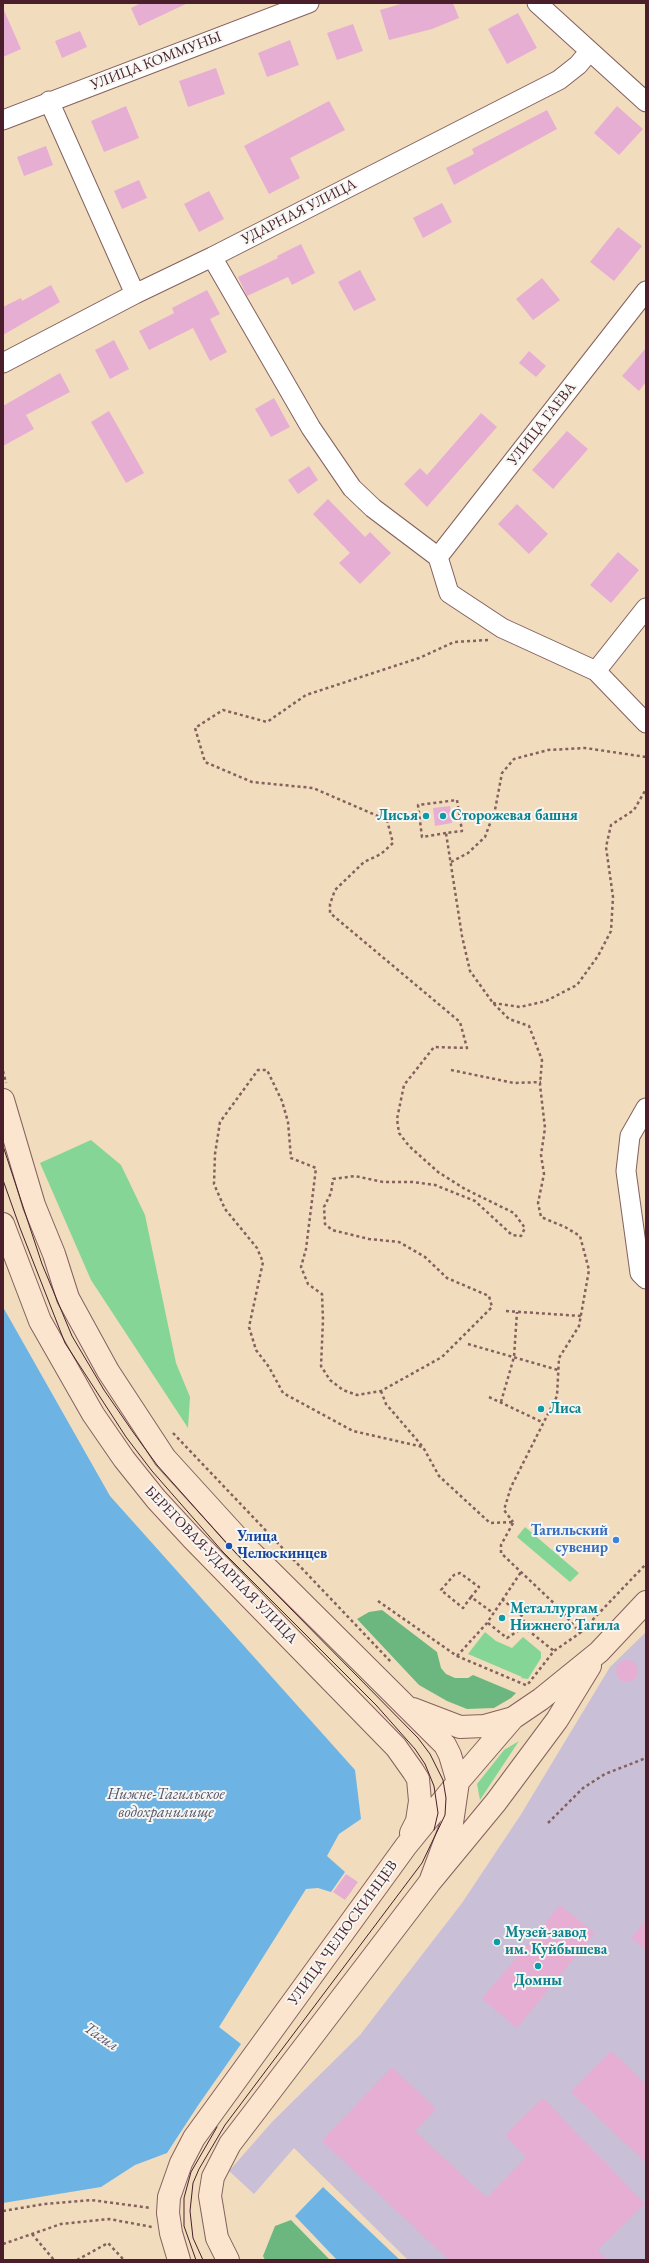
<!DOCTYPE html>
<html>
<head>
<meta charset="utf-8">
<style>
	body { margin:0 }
	#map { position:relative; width:649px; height:2263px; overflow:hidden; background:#f1dcbe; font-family:"EB Garamond",serif }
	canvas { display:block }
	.frame { position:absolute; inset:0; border:4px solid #4a1f2b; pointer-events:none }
</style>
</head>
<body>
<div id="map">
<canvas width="649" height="2263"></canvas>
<div class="frame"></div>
</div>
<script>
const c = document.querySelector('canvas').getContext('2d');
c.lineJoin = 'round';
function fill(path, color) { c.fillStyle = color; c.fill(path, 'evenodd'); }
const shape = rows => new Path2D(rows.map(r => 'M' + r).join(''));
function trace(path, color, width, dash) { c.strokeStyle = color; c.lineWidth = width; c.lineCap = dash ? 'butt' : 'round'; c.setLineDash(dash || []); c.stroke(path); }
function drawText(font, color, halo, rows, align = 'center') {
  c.font = font + ' "EB Garamond",serif'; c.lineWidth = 4; c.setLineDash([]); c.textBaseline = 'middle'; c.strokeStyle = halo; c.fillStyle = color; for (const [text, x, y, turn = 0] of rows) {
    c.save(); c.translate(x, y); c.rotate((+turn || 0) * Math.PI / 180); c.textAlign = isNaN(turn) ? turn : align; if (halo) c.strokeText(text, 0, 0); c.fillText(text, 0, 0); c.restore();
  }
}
fill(shape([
	[646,1632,646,2260,408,2260,294,2148,254,2194,229,2171,272,2122,360,2035,462,1903,520,1816,610,1667]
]), '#c9bfd7');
fill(shape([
	[91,1140,121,1165,145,1215,176,1363,190,1397,188,1428,91,1280,40,1163],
	[525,1527,579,1573,570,1582,517,1537],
	[485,1632,496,1641,512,1648,523,1637,541,1652,541,1658,528,1679,521,1678,522,1677,468,1654],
	[519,1741,480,1800,477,1784,504,1750]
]), '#85d696');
fill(shape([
	[382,1610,437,1652,441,1668,446,1674,455,1678,468,1678,473,1675,516,1693,511,1698,494,1708,467,1709,447,1701,419,1685,357,1619,369,1612],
	[291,2220,330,2260,265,2260,263,2256,275,2226]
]), '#6cb77f');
fill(shape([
	[3,1307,110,1496,355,1770,361,1819,339,1834,327,1856,345,1872,331,1892,318,1888,306,1889,219,2027,241,2044,199,2104,167,2153,135,2165,101,2187,3,2203],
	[323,2187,400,2260,337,2260,295,2216]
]), '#6db4e4');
fill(shape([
	[141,3,188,3,139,26,131,8],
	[404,3,453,3,459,18,432,29,389,40,380,10],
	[3,8,21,49,3,57],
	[518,13,537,48,507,64,488,29],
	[353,24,363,51,337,60,327,33],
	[80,31,87,47,62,58,55,41],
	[290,40,299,65,267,77,258,53],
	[216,68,225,94,188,107,179,81],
	[329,101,345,130,290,158,300,178,269,194,244,146],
	[126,106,139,138,104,152,91,121],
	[617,106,643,129,619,155,594,133],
	[547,110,557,129,454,185,446,168,474,154,472,149],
	[46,146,53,165,24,176,17,157],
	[139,180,147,198,122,209,114,191],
	[209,191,224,219,199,232,184,204],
	[442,203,452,222,423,238,413,218],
	[618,227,642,246,614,281,590,262],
	[301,244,315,273,292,285,288,277,247,296,238,277,278,258,277,256],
	[360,270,376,300,354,311,338,282],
	[542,278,560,300,533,320,516,299],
	[51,285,60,302,3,335,3,307,21,298,22,301],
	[207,290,220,314,210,319,227,352,210,361,193,328,149,350,139,331,174,313,172,308],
	[114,340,129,369,110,379,95,350],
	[646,348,646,382,639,391,622,376],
	[529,351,546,366,536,377,519,363],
	[60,373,70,392,26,415,34,429,3,446,3,406],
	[274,398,290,427,271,437,255,409],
	[109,411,144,473,126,483,91,422],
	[481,413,497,427,427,507,404,484,420,468,427,475],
	[567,431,588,449,553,489,532,470],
	[309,466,318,480,298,494,288,480],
	[328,499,365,537,370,532,391,553,360,584,339,563,350,553,313,514],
	[517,504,548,534,529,554,498,524],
	[618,552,639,570,611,603,590,585],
	[450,806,452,823,435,826,433,808],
	'616 1671a11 11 0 1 1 22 0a11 11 0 1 1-22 0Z',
	[346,1874,358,1882,345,1900,333,1892],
	[560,1905,595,1933,517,2028,482,1999],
	[646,1920,646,1950,631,1938],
	[611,2051,646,2084,646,2163,571,2092],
	[392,2067,436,2109,415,2131,487,2198,526,2157,505,2135,543,2098,645,2204,597,2250,608,2260,449,2260,322,2141]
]), '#e7aed3');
const street = shape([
	[537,3,646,102],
	[49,101,135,294],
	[3,120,309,3],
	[212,257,311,428,352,488,373,508,438,557,449,593,502,628,596,671,646,723],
	[3,363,135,294,212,257,559,80,578,65,589,52],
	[438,557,646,291],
	[596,671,646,608],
	[646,1108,630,1136,626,1171,640,1273,646,1279]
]);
const secondary = shape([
	[3,1100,34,1205,54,1254,68,1298,108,1371,165,1458,246,1547,445,1745,450,1755,458,1782,452,1823,430,1882],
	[3,1224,40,1321,93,1414,124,1459,156,1499,192,1538,396,1747,413,1771,418,1779,420,1801,417,1821,411,1833],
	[413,1709,460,1727,484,1726,513,1718],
	[179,2260,171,2233,168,2213,169,2197,181,2163,194,2138,406,1846,458,1782,513,1718,541,1699,599,1652,646,1602],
	[228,2260,217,2238,210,2196,213,2177,230,2144,430,1882,496,1802,557,1720,590,1666]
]);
trace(street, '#84615e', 21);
trace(secondary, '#84615e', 24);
trace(shape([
	[488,640,454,642,419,658,306,695,267,722,223,710,195,728,205,762,252,782,313,788,387,820,393,843,381,854,364,862,335,890,330,904,330,913,460,1022,467,1048,434,1047,412,1075,404,1085,397,1119,399,1133,409,1146,438,1172,465,1189,514,1213,525,1228,521,1236,512,1235,475,1201,435,1185,413,1182,383,1182,355,1176,333,1179,331,1193,324,1207,325,1224,332,1230,369,1239,399,1242,425,1257,447,1278,489,1296,492,1307,442,1357,381,1391,357,1395,343,1390,330,1380,321,1366,323,1320,322,1294,308,1284,301,1267,306,1249,316,1168,291,1158,288,1122,282,1101,267,1070,258,1070,220,1122,215,1154,214,1184,225,1209,257,1248,263,1262,249,1327,256,1350,269,1367,283,1393,353,1431,423,1447,439,1476,490,1523,513,1522],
	[446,833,422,837,418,805,457,800,462,831,446,833,462,936,470,971,493,1003,509,1019,529,1026,542,1060,540,1085,545,1128,541,1155,544,1174,538,1203,541,1217,565,1227,580,1236,589,1270,579,1326,559,1358,557,1396,511,1487,504,1510,513,1522],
	[451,862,468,853,485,837,495,810,502,773,514,759,548,750,585,748,646,757],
	[493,1003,520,1007,546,1001,577,985,598,956,611,931,613,897,606,847,611,825,634,810,646,789],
	[451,1070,514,1083,541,1082],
	[3,1071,6,1083],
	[506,1311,581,1316],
	[468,1344,558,1370],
	[381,1391,386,1404,423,1447],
	[489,1397,542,1422],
	[501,1402,514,1357,517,1312],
	[173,1433,391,1662],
	[513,1523,501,1545,501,1553,560,1609,580,1633,554,1651,528,1684],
	[471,1597,463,1608,441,1590,454,1575,460,1573,479,1587,471,1597,493,1613],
	[502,1599,523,1617,524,1627,554,1651],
	[378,1601,457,1656,528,1686],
	[488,1623,507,1638,524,1627],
	[580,1633,646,1564],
	[457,1656,487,1623,521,1572],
	[548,1823,583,1788,605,1774,646,1758],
	[3,2211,44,2204,91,2200,151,2208],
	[32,2234,54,2260],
	[3,2244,61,2224,109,2219,152,2227],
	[77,2260,108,2243,124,2260]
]), '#84615e', 2.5, [3, 3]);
trace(street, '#fff', 19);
trace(secondary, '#fbe5cf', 22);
trace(shape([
	[3,1146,42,1264,72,1336,104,1390,133,1432,157,1465,229,1546,418,1738,430,1754,443,1780,446,1798,445,1815,422,1863,225,2125,199,2169,193,2183,190,2211,193,2238,203,2260],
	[3,1180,20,1228,65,1343,126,1437,152,1471,223,1552,376,1705,415,1749,425,1764,434,1786,438,1813,434,1830],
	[196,2260,184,2226,184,2198,191,2172,217,2127]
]), '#4a1f2b', 1);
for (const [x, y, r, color] of [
	[426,816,4,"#0f9aa8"],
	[443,816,4,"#0f9aa8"],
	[541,1409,4,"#0f9aa8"],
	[616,1540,4,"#3f7fe0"],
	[229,1546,4,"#1a4fb4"],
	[502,1618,4,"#0f9aa8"],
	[497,1942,4,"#0f9aa8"],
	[538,1966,4,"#0f9aa8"]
]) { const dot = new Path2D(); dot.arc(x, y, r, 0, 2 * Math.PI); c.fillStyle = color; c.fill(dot); trace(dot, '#f6f6f2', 1.5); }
drawText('15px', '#4a1f2b', '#f6f6f2', [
	["УЛИЦА КОММУНЫ",156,61,-21],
	["УДАРНАЯ УЛИЦА",299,212,-27],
	["УЛИЦА ГАЕВА",542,424,-52],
	["БЕРЕГОВАЯ-УДАРНАЯ УЛИЦА",221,1565,46],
	["УЛИЦА ЧЕЛЮСКИНЦЕВ",343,1933,-54]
]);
drawText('bold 15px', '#0d838f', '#f6f6f2', [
	["Лисья",418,816,"right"],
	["Сторожевая башня",451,816],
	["Лиса",549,1409],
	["Металлургам",510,1609],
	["Нижнего Тагила",510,1626],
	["Музей-завод",505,1933],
	["им. Куйбышева",505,1950],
	["Домны",538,1981,"center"]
], 'left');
drawText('bold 15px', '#366cbe', '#f6f6f2', [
	["Тагильский",608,1531],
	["сувенир",608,1548]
], 'right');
drawText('bold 15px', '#164399', '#f6f6f2', [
	["Улица",237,1537],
	["Челюскинцев",237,1554]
], 'left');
drawText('italic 16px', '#56536c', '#f6f6f2', [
	["Нижне-Тагильское",166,1795],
	["водохранилище",166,1813],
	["Тагил",101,2037,34]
]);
</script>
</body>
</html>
